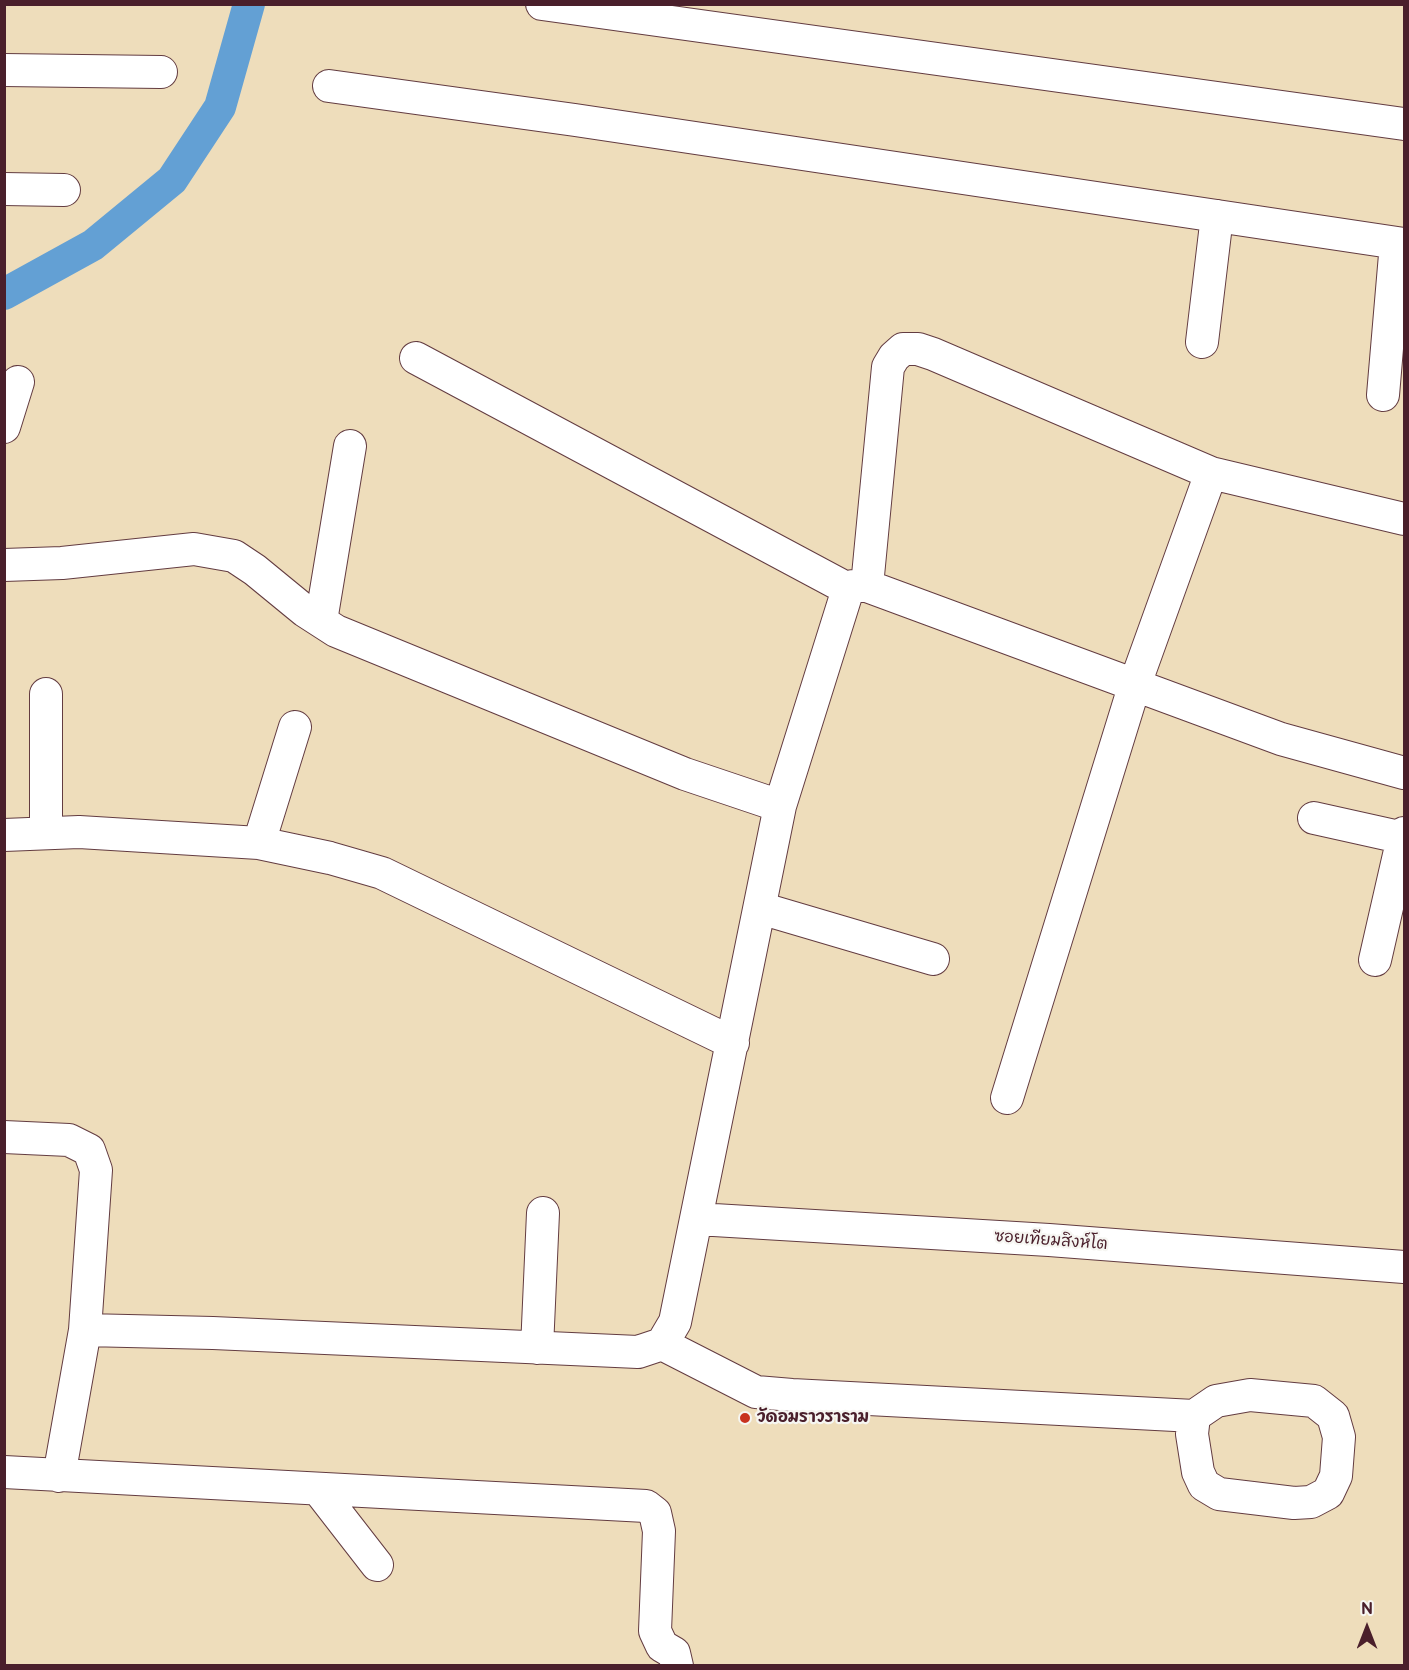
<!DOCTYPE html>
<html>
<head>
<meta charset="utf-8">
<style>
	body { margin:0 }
	#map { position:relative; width:1409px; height:1670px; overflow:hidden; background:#edb; font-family:"Balsamiq Sans",sans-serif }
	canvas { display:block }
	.frame { position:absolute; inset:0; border:6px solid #4a1f2b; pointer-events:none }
	.north { position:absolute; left:1337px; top:1598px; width:60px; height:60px; -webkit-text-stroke:4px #f6f6f2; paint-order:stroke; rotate:0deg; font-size:16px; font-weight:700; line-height:24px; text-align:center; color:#4a1f2b }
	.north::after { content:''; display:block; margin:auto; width:21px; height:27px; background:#4a1f2b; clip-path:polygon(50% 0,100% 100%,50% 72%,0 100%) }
</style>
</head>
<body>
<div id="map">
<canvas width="1409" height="1670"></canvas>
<div class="frame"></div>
<div class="north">N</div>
</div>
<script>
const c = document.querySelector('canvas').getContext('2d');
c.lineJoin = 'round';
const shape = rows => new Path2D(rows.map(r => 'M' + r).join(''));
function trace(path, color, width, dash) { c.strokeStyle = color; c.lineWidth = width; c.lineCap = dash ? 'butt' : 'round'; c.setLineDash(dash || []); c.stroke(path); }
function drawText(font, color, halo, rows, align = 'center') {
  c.font = font + ' "Balsamiq Sans","Playpen Sans Thai",sans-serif'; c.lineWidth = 4.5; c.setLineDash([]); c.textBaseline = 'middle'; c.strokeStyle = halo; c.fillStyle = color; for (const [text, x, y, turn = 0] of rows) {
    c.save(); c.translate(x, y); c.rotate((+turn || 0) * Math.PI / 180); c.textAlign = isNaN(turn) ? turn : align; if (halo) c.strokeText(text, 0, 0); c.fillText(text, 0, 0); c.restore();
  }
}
trace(shape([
	[4,294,93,245,172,180,220,107,249,4]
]), '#63a0d4', 32);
const minor = shape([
	[542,4,1404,124],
	[4,70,161,72],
	[329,86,575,120,1404,244],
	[4,189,64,190],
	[1202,342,1217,216],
	[416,358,848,589],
	[1383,395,1396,243],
	[4,427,18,382],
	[4,565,62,563,194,549,234,556,255,570,305,611,336,631,685,774,780,806],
	[867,586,888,367,894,357,903,349,918,349,933,354,1211,473,1404,519],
	[321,621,350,446],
	[46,694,46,833],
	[1314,818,1404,838],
	[4,835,79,832,259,843,330,858,382,873,733,1043],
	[259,843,295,727],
	[760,908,933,959],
	[1375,960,1404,833],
	[1007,1098,1134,687,1211,473],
	[4,1137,69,1140,89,1150,96,1170,85,1330,59,1476],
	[697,1219,1049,1240,1404,1267],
	[85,1330,213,1333,638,1352,662,1344,675,1322,780,806,848,589,853,586,867,586,1281,739,1404,773],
	[662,1344,756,1392,792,1395,1194,1416,1216,1401,1250,1395,1314,1401,1333,1416,1339,1437,1336,1476,1328,1493,1311,1502,1294,1503,1219,1494,1204,1485,1198,1472,1192,1434,1194,1416],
	[537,1348,543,1213],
	[4,1472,646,1506,655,1513,659,1531,655,1631,662,1646,674,1653,677,1666],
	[318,1489,377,1565]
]);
trace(minor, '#633c41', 34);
trace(minor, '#fff', 32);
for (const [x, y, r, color] of [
	[745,1418,6,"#c8321e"]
]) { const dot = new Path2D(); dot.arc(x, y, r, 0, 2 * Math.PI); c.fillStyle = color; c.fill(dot); trace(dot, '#f6f6f2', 2); }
drawText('16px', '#4a1f2b', '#f6f6f2', [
	["ซอยเทียมสิงห์โต",1051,1241,4]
]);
drawText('bold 16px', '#4a1f2b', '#f6f6f2', [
	["วัดอมราวราราม",757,1418]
], 'left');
</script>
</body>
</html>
